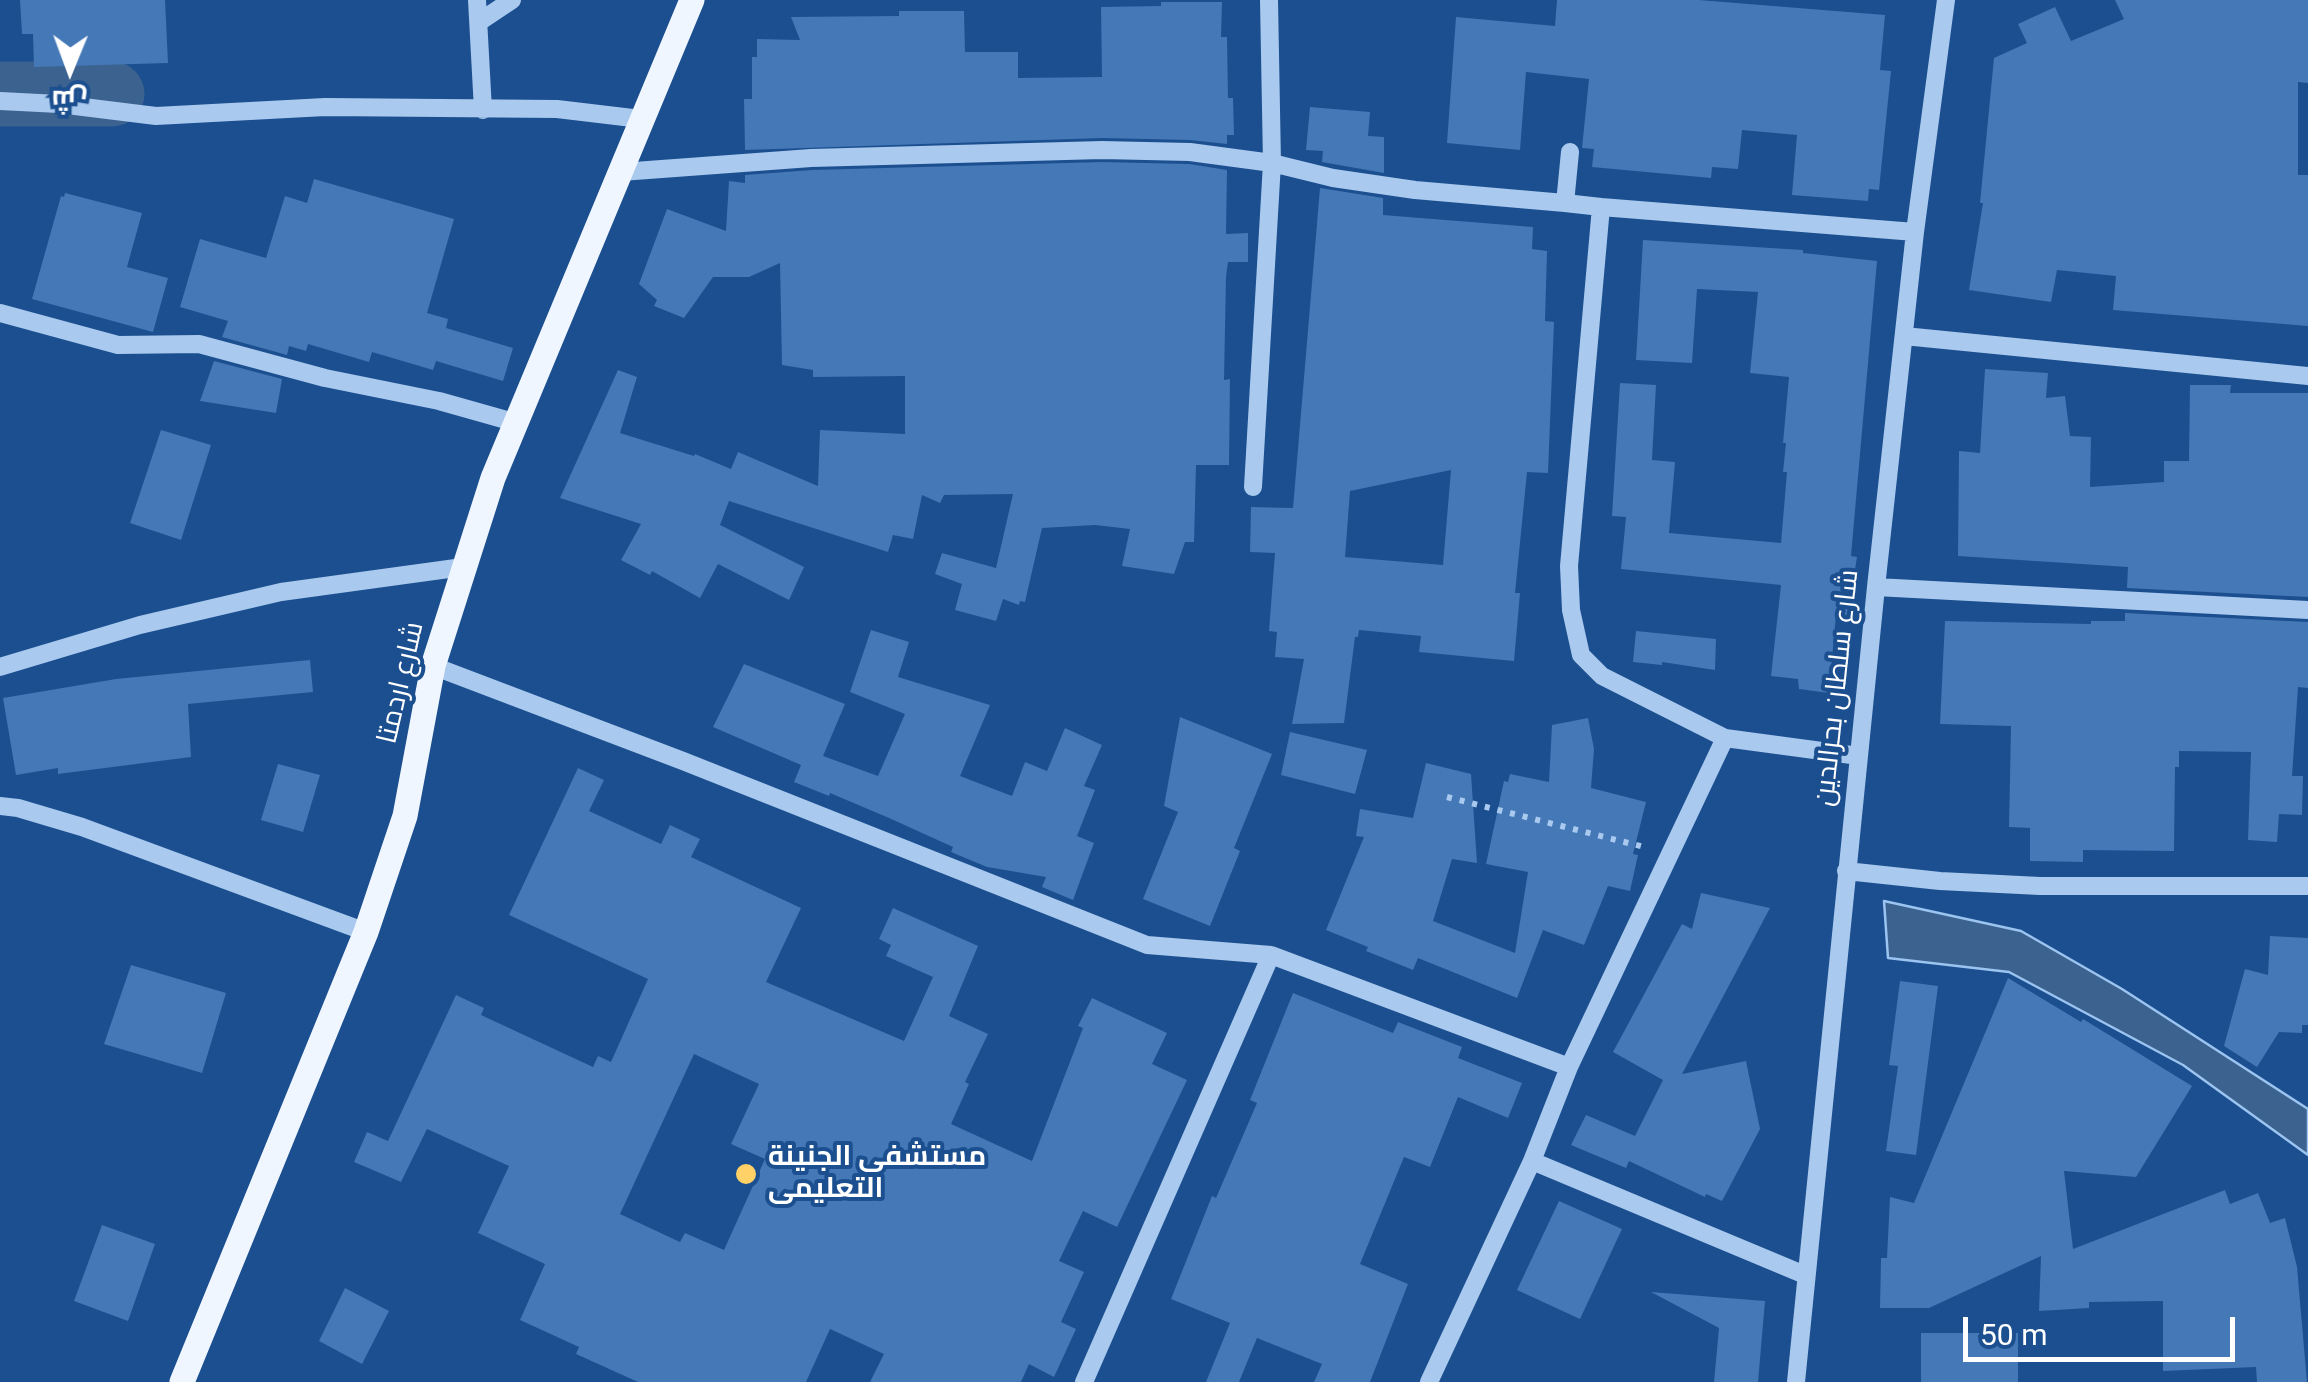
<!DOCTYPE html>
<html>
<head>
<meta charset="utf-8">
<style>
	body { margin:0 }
	#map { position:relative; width:2308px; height:1382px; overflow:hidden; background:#1b4f8f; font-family:Roboto,Cairo,sans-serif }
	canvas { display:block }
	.north { position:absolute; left:20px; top:20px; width:100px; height:100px; -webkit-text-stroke:8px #1b4f8f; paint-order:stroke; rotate:181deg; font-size:28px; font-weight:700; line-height:40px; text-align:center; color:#fff }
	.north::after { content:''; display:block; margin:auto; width:35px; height:45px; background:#fff; clip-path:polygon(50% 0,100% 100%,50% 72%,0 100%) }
	.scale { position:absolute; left:1963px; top:1317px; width:272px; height:45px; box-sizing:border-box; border:5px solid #fff; border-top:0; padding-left:12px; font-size:30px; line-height:35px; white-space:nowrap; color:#fff; -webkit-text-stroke:8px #1b4f8f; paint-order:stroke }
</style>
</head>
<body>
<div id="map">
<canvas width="2308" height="1382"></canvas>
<div class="north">ش</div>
<div class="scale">50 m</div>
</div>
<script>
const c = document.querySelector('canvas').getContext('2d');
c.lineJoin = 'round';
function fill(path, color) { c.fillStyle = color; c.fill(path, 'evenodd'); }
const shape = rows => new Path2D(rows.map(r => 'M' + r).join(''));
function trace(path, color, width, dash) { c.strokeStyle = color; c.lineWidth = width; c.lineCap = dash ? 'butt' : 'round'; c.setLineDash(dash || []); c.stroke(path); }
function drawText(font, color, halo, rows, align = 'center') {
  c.font = font + ' Roboto,Cairo,sans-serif'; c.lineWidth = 8; c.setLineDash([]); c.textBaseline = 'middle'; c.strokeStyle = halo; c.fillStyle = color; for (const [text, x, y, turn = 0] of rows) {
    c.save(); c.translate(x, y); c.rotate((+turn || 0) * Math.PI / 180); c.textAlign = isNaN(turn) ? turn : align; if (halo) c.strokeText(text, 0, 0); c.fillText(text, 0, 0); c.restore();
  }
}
const water = shape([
	[1884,901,2021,931,2122,989,2308,1109,2308,1155,2183,1065,2009,972,1888,958,1884,901]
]);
fill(water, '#3c6290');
trace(water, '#9cc4f0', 2.5);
trace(shape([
	[0,94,112,94]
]), '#3c6290', 65);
fill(shape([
	[20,0,165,0,168,63,34,67,33,34,22,34],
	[1557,0,1699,0,1885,15,1880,70,1891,71,1879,190,1869,189,1868,201,1792,195,1797,135,1742,130,1738,169,1712,167,1711,178,1592,167,1594,149,1582,148,1589,79,1526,72,1520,150,1447,143,1456,17,1555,26],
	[2115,0,2308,0,2308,83,2298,82,2298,175,2308,175,2308,326,2113,310,2116,276,2057,270,2051,302,1969,290,1983,203,1980,203,1994,58,2027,43,2018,24,2055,7,2071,41,2124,19],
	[1161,2,1222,2,1221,37,1227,37,1228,98,1233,98,1234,135,1227,135,1227,144,1190,140,1102,138,745,150,744,99,752,99,752,57,757,57,757,39,800,40,791,17,899,16,899,11,964,11,965,52,1018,52,1018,78,1102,77,1101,7,1161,6],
	[1310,107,1370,112,1368,136,1384,137,1384,173,1322,162,1323,151,1306,150],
	[1102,162,1189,164,1227,170,1226,234,1248,233,1248,262,1228,262,1226,277,1224,380,1230,379,1229,465,1196,465,1194,542,1185,542,1174,574,1122,566,1130,529,1095,525,1042,528,1025,602,1020,601,1019,605,1003,599,996,621,955,610,962,584,935,574,942,553,996,568,1013,494,944,495,940,503,922,495,913,539,893,535,888,552,729,501,720,525,804,567,789,600,718,564,700,598,652,571,650,575,621,560,641,524,560,498,618,370,637,377,620,433,694,456,695,454,731,469,738,452,818,486,820,430,905,434,905,376,813,377,813,370,782,365,780,263,749,277,713,277,684,318,654,306,657,300,639,284,667,209,726,231,729,181,745,183,745,175,812,170],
	[314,179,454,219,427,313,448,319,446,328,513,348,503,381,436,361,433,370,372,352,369,362,308,344,306,351,289,346,287,355,222,337,228,321,180,307,200,239,266,258,285,196,307,203],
	[1320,188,1383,198,1383,215,1533,227,1532,249,1547,251,1545,321,1554,322,1548,473,1527,472,1515,593,1520,593,1514,661,1419,652,1421,636,1359,630,1358,637,1355,637,1344,723,1292,724,1304,659,1275,657,1277,632,1269,631,1275,553,1250,552,1251,507,1293,508],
	[1451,470,1443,565,1345,557,1350,491],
	[65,193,142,213,127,267,168,278,153,332,32,299,61,196,64,197],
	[1643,240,1803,250,1803,253,1877,261,1851,556,1857,557,1848,615,1836,614,1829,693,1799,689,1798,679,1771,676,1781,585,1621,569,1626,517,1612,516,1620,383,1656,385,1652,460,1675,462,1669,533,1781,543,1787,472,1783,472,1786,443,1783,443,1789,377,1750,373,1758,292,1697,289,1692,363,1636,360],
	[214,361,282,379,276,413,200,401],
	[1985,369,2048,373,2046,398,2065,396,2070,436,2091,437,2090,487,2164,482,2164,461,2189,461,2190,385,2231,385,2230,393,2308,393,2308,597,2127,588,2128,567,1958,556,1959,451,1980,453],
	[161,430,211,445,181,540,130,523],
	[2125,613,2308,622,2308,688,2298,687,2292,776,2303,776,2302,815,2279,814,2277,842,2248,840,2251,752,2179,751,2179,767,2175,767,2174,851,2083,850,2083,862,2030,861,2030,828,2009,827,2011,726,1940,724,1945,621,2091,624,2091,621,2125,621],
	[871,630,909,642,898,677,990,705,960,776,1012,796,1025,762,1047,771,1065,728,1102,745,1084,786,1095,790,1077,836,1094,843,1073,900,1042,887,1046,877,987,867,951,852,953,847,889,818,830,793,829,796,794,782,801,765,713,727,744,664,845,704,823,756,878,776,905,714,850,692],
	[1636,631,1716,639,1715,670,1662,662,1662,665,1633,662],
	[310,660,313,692,188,704,191,757,58,774,58,768,16,775,3,698,116,679],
	[1180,717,1272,754,1234,848,1240,851,1210,926,1143,899,1178,812,1164,806],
	[1588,718,1594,749,1591,788,1646,802,1633,854,1638,855,1630,891,1608,886,1584,945,1543,930,1517,998,1418,958,1413,970,1366,951,1368,947,1326,930,1364,837,1356,836,1360,809,1413,818,1426,763,1471,774,1477,863,1452,859,1433,921,1515,953,1528,872,1486,864,1504,781,1508,782,1510,774,1549,782,1552,725],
	[1290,732,1367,750,1355,794,1281,775],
	[278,764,320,775,303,832,261,820],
	[578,768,604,780,589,811,661,844,670,825,700,839,691,857,801,908,766,982,904,1041,933,977,886,956,891,945,879,939,893,908,978,946,949,1016,988,1034,965,1082,969,1084,951,1124,1032,1161,1083,1028,1078,1026,1092,998,1167,1033,1152,1064,1187,1080,1117,1227,1083,1211,1059,1261,1084,1272,1061,1322,1076,1329,1054,1377,1029,1364,1021,1382,870,1382,884,1354,830,1329,806,1382,638,1382,576,1354,579,1347,520,1320,545,1264,478,1233,509,1166,427,1129,401,1182,354,1162,367,1132,388,1141,456,995,484,1008,481,1015,593,1067,598,1056,611,1062,648,979,509,915],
	[694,1054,759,1084,731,1144,765,1159,724,1250,685,1233,680,1242,620,1214],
	[1701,893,1770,908,1682,1074,1746,1061,1760,1129,1722,1201,1706,1194,1705,1197,1629,1161,1626,1168,1571,1145,1586,1115,1635,1136,1663,1080,1613,1052,1682,924,1692,929],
	[2270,936,2308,938,2308,1025,2302,1025,2302,1033,2279,1032,2257,1067,2224,1046,2245,969,2268,975],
	[131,965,226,993,202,1073,104,1044],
	[2008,978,2081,1022,2083,1019,2192,1086,2136,1177,2064,1171,2073,1249,2225,1190,2230,1204,2258,1193,2270,1223,2285,1218,2297,1267,2307,1382,2257,1382,2256,1367,2163,1371,2163,1301,2089,1302,2089,1308,2039,1311,2041,1256,1929,1308,1880,1308,1881,1258,1887,1258,1890,1197,1914,1203],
	[1900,981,1938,986,1916,1155,1886,1151,1898,1066,1889,1065],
	[1293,993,1393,1033,1398,1022,1462,1047,1458,1058,1522,1083,1508,1118,1458,1097,1430,1167,1404,1157,1360,1264,1408,1284,1370,1382,1314,1382,1322,1364,1257,1338,1239,1382,1206,1382,1230,1323,1171,1299,1212,1196,1216,1198,1257,1103,1250,1100],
	[1559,1201,1622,1229,1580,1319,1517,1290],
	[102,1225,155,1244,128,1321,74,1301],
	[345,1288,389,1311,362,1364,319,1341],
	[1651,1292,1765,1301,1758,1382,1714,1382,1719,1328],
	[1921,1333,2018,1333,2018,1382,1921,1382]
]), '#4478b7');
trace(shape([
	[1447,797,1648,848]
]), '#a9c9ee', 6, [5, 8]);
trace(shape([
	[477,0,483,110],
	[479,22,512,0],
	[0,101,59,104,156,116,325,107,557,109,641,119],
	[1570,152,1565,203,1601,207],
	[621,172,811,158,1102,150,1190,152,1272,163,1269,0],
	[0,313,118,345,199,344,325,378,439,401,517,423],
	[1904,336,2308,376],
	[1253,487,1272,163,1333,178,1415,190,1565,203],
	[1876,587,2308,610],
	[433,666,683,761,1147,945,1271,955,1084,1382],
	[0,667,140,625,281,592,463,567],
	[1725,738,1859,756],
	[0,806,18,808,82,827,366,932],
	[1846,871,1940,881,2040,886,2308,886],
	[1271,955,1569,1067,1725,738,1602,676,1581,655,1571,610,1569,566,1601,207,1915,232],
	[1532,1161,1805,1275],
	[1429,1382,1532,1161,1569,1067],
	[1796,1382,1876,587,1915,232,1946,0]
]), '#a9c9ee', 18);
trace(shape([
	[182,1382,366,932,405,816,433,666,493,478,692,0]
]), '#f0f6ff', 25);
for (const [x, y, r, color] of [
	[746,1174,12,"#ffd166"]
]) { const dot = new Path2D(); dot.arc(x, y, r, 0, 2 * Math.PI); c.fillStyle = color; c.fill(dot); trace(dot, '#1b4f8f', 4); }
drawText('28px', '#fff', '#1b4f8f', [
	["شارع اردمتا",402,683,-77],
	["شارع سلطان بحرالدين",1838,688,-84]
]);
drawText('bold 28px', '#fff', '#1b4f8f', [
	["مستشفي الجنينة",768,1158],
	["التعليمى",768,1190]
], 'left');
</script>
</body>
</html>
